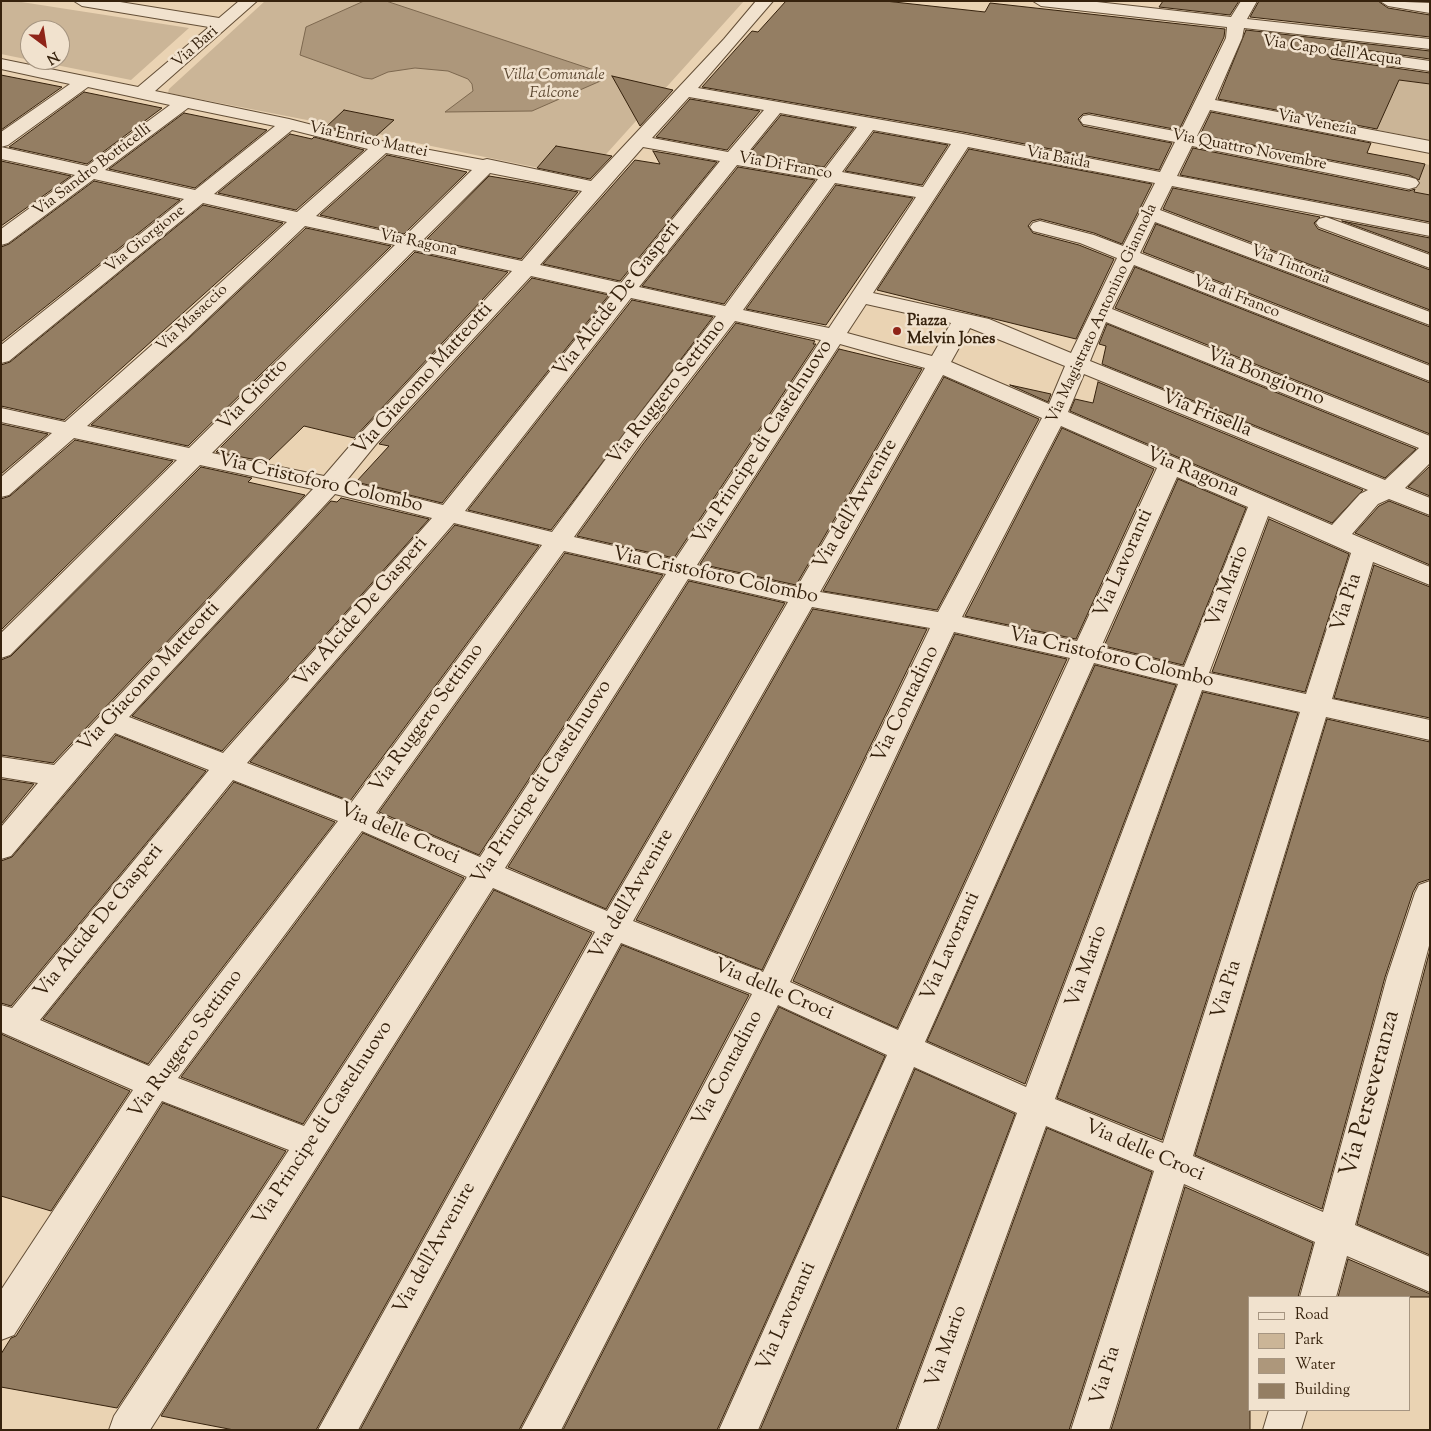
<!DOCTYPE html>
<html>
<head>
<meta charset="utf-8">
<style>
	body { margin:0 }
	#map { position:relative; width:1431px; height:1431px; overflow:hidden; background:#ead3b3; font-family:"Sorts Mill Goudy",serif }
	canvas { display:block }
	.frame { position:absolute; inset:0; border:2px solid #36220d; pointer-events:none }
	.legend { position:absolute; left:1248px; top:1296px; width:162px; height:115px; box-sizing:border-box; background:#f1e2ce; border:1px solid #a69581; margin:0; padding:6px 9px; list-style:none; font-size:15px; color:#36220d }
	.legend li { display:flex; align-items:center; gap:10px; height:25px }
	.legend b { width:25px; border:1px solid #a69581 }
	.north { position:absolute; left:20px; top:20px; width:50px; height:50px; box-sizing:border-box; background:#f1e2ce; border:1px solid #a69581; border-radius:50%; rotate:149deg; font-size:14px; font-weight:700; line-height:20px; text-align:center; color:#36220d }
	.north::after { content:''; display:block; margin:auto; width:18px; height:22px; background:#8f2418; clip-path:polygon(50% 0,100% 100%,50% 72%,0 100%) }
</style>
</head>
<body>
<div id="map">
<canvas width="1431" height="1431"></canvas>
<div class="frame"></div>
<ul class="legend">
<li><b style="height:6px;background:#f1e2ce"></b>Road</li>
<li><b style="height:14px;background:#cbb597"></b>Park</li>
<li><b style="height:14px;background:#ad977b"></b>Water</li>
<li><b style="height:14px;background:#947e63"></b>Building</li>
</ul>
<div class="north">N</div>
</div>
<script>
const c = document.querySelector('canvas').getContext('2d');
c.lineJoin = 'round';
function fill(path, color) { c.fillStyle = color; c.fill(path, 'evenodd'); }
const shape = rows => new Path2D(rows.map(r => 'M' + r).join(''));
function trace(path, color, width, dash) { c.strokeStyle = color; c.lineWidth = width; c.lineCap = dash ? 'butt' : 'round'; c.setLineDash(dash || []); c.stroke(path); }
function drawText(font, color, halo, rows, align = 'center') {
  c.font = font + ' "Sorts Mill Goudy",serif'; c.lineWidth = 5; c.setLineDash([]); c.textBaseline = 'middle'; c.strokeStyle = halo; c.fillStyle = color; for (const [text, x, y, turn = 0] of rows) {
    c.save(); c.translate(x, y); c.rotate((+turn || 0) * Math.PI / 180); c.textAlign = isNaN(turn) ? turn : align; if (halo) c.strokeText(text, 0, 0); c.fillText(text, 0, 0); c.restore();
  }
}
fill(shape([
	[1,1,15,1,189,28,131,80,31,60,60,60,60,30,30,30,30,60,1,54],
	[265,1,744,1,590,172,578,176,392,138,379,134,168,93,169,89],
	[1399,80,1430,84,1430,140,1372,129,1380,119,1387,93,1393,94],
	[1425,164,1430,165,1430,195,1414,192]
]), '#cbb597');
const water = shape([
	[364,1,386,1,603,73,598,76,605,79,532,111,445,112,473,91,472,84,468,79,448,71,415,68,388,72,372,79,364,78,300,55,306,27,364,1]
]);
fill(water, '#ad977b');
trace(water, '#7d684f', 1);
const building = shape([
	[786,1,885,1,985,12,990,3,1225,29,1224,37,1179,130,1089,113,1083,114,1078,119,1083,126,1172,143,1159,170,963,132,702,87,752,31,758,32,786,1],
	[1163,1,1239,1,1230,15,1159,7,1163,1],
	[1259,1,1378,1,1388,8,1430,15,1430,37,1250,17,1259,1],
	[1246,30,1430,51,1430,59,1337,46,1330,48,1326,53,1331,59,1430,73,1430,84,1399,80,1377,129,1218,99,1246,30],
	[1,75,62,87,1,130,1,75],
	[612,76,673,90,640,126,612,76],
	[84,92,162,108,87,164,9,147,84,92],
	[690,99,760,111,727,150,656,137,690,99],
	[344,110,394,120,374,138,326,127,344,110],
	[1211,112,1371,143,1367,153,1425,164,1419,180,1409,175,1200,135,1211,112],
	[184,113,267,130,195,188,109,169,184,113],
	[781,115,854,128,824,167,749,154,781,115],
	[874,132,948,145,922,185,845,171,874,132],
	[290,134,312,139,314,137,364,150,296,210,218,193,290,134],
	[556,146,612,156,590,179,537,168,556,146],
	[1193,148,1409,191,1415,189,1414,192,1430,195,1430,222,1180,175,1193,148],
	[969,149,1152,184,1122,244,1094,233,1040,219,1032,221,1028,226,1033,233,1079,245,1114,259,1076,339,877,290,969,149],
	[653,151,717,162,620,281,543,264,635,160,660,164,653,151],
	[387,155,467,172,404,234,320,215,387,155],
	[1,161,71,176,1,226,1,161],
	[738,167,815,180,724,304,642,286,738,167],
	[489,176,525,182,578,192,521,259,427,239,489,176],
	[94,181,180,200,1,342,1,247,9,244,94,181],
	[836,185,913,198,826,325,746,309,836,185],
	[1173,188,1320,217,1314,223,1318,229,1430,270,1430,310,1163,209,1173,188],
	[203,205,283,223,64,420,1,406,1,365,10,362,203,205],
	[1342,221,1430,238,1430,253,1342,221],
	[1156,224,1430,327,1430,364,1143,252,1156,224],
	[306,228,391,246,188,446,91,425,188,339,306,228],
	[415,252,508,272,354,438,304,426,267,462,216,452,415,252],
	[1135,267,1430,383,1430,434,1115,308,1135,267],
	[532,278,609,295,442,503,356,482,389,446,379,444,532,278],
	[632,300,713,317,551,530,468,510,632,300],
	[736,323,815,341,813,344,816,344,674,558,577,536,643,444,736,323],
	[1107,324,1416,449,1385,478,1102,364,1106,346,1099,344,1107,324],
	[839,349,922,369,796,585,700,564,839,349],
	[944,377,1039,419,937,610,823,591,944,377],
	[1098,382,1363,490,1332,523,1070,411,1075,399,1093,403,1098,382],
	[1010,385,1051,394,1048,402,1010,385],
	[1,424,48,434,1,474,1,424],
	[1062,428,1154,469,1076,639,965,616,1062,428],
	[75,440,173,461,1,630,1,499,10,496,75,440],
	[1430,466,1430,496,1408,487,1430,466],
	[201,467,252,478,248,482,305,495,53,763,1,755,1,660,11,656,201,467],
	[1178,479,1246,508,1183,665,1104,646,1178,479],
	[341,498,429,519,222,751,132,716,331,501,337,502,341,498],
	[1389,501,1430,517,1430,565,1355,533,1379,506,1389,501],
	[1269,519,1349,554,1305,692,1212,672,1269,519],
	[455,525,539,546,350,801,250,762,455,525],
	[565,553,663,575,479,855,379,812,565,553],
	[1374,565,1430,587,1430,718,1334,698,1374,565],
	[689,581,785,603,606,909,508,867,689,581],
	[813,609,927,629,762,970,636,920,813,609],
	[955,634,1067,659,897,1028,793,981,955,634],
	[1095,665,1176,685,1025,1084,927,1041,1095,665],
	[1203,692,1298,713,1162,1140,1057,1098,1203,692],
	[1327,719,1430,742,1430,879,1418,883,1413,892,1385,977,1322,1209,1195,1155,1327,719],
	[116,735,206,771,11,1006,1,1003,1,861,12,857,116,735],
	[1,779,34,784,1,824,1,779],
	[234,782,335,822,148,1064,43,1019,234,782],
	[363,833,464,878,303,1124,181,1077,363,833],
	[494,890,592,933,316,1430,234,1430,161,1416,494,890],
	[622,945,749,995,519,1430,360,1430,622,945],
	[1430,950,1430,1255,1357,1224,1430,950],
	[779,1007,885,1056,717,1430,563,1430,779,1007],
	[1,1034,130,1091,51,1211,1,1196,1,1034],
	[915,1069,1015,1114,896,1430,760,1430,915,1069],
	[163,1103,286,1151,117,1408,1,1387,1,1354,11,1338,16,1336,163,1103],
	[1047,1128,1152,1172,1069,1430,938,1430,1047,1128],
	[1185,1187,1313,1243,1298,1297,1250,1297,1250,1430,1111,1430,1185,1187],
	[1348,1259,1430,1294,1430,1297,1338,1297,1348,1259]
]);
fill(building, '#947e63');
trace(building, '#36220d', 1);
const minor = shape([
	[74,1,114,1,219,18,239,1,257,1,155,91,289,119,355,136,483,160,487,159,591,181,724,39,756,1,773,1,698,88,963,134,1160,172,1175,142,1089,125,1083,124,1080,120,1083,116,1089,115,1180,132,1226,38,1227,27,1041,6,1033,1,1088,1,1231,17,1241,1,1257,1,1247,19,1430,39,1430,49,1244,28,1242,38,1215,100,1430,141,1430,153,1210,110,1197,136,1409,177,1416,179,1419,183,1416,187,1409,189,1192,146,1177,176,1430,224,1430,236,1172,186,1160,210,1430,312,1430,325,1155,222,1140,253,1430,366,1430,381,1134,265,1112,309,1430,436,1430,463,1405,488,1430,498,1430,515,1389,499,1378,504,1352,534,1430,567,1430,585,1373,562,1332,699,1430,720,1430,740,1326,717,1193,1156,1323,1212,1387,977,1415,893,1419,885,1430,881,1430,942,1355,1225,1430,1257,1430,1292,1347,1256,1336,1297,1300,1297,1315,1242,1184,1184,1109,1430,1071,1430,1154,1171,1046,1126,936,1430,898,1430,1017,1113,914,1067,758,1430,719,1430,887,1055,778,1005,561,1430,521,1430,752,994,621,943,358,1430,318,1430,595,932,493,888,150,1430,109,1430,114,1416,289,1150,162,1101,14,1335,1,1340,1,1290,133,1090,1,1032,1,1005,12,1008,209,770,115,733,11,856,1,859,1,827,38,783,1,777,1,757,54,765,313,489,200,465,10,655,1,658,1,633,177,460,74,438,9,495,1,497,1,477,52,433,1,422,1,408,65,422,171,328,287,222,203,203,9,361,1,363,1,345,184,199,94,179,8,243,1,245,1,229,75,175,1,159,1,147,87,166,170,105,88,87,8,145,1,147,1,132,70,84,1,69,1,59,138,87,209,27,82,6,74,1],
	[689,97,764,110,728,152,652,138,689,97],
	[188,108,275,126,195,190,105,170,188,108],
	[780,113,857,127,825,169,746,155,780,113],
	[292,130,368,149,297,212,214,194,292,130],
	[873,130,951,144,923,187,842,172,873,130],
	[643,147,720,161,621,283,540,265,643,147],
	[968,147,1155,183,1123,246,1094,235,1040,221,1033,223,1030,227,1033,231,1080,243,1117,258,1071,353,989,319,873,293,968,147],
	[386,153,472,170,405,236,316,216,386,153],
	[737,165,818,179,725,306,639,287,737,165],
	[490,173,582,191,522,261,423,240,490,173],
	[835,183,916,197,829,328,743,310,835,183],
	[305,226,395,245,189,448,87,426,187,338,305,226],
	[414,250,512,271,361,433,324,476,212,453,414,250],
	[531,276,612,294,443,505,346,481,377,443,531,276],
	[631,298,716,316,625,433,552,532,465,511,631,298],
	[866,304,951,323,932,356,847,333,866,304],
	[735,321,821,340,675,560,574,537,641,443,735,321],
	[1106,322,1419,448,1385,480,1090,361,1106,322],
	[970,328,1065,366,1049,404,951,362,970,328],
	[840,344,925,368,797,587,697,565,840,344],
	[1084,374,1368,490,1360,494,1332,525,1068,412,1084,374],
	[943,375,1042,418,938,612,820,592,943,375],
	[1061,426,1157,468,1077,641,962,617,1061,426],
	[1177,477,1248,507,1184,667,1101,647,1177,477],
	[335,494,432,518,223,753,129,717,335,494],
	[1268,516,1351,553,1306,694,1209,673,1268,516],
	[454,523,542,545,351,803,247,763,454,523],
	[564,551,666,574,480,857,376,813,564,551],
	[688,579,788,602,607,911,505,868,688,579],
	[812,607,930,628,763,972,633,921,812,607],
	[954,632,1070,658,898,1030,790,982,954,632],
	[1094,663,1178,684,1026,1087,925,1042,1094,663],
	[1202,690,1300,712,1163,1143,1055,1099,1202,690],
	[233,780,338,821,149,1066,40,1020,233,780],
	[362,831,467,877,304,1126,178,1078,362,831],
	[1380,1,1430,3,1430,13,1388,6,1380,1],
	[1337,48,1430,61,1430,71,1331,57,1328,53,1331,49,1337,48],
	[1326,217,1430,255,1430,268,1319,227,1316,223,1319,219,1326,217],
	[1269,1410,1307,1410,1301,1430,1263,1430,1269,1410]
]);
trace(minor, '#634e36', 2);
fill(minor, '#f1e2ce');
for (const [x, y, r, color] of [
	[897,331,5,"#8f2418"]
]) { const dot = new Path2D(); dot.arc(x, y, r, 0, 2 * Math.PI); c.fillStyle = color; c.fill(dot); trace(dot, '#f1e2ce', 2); }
drawText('16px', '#36220d', '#f1e2ce', [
	["Via Bari",196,48,-41],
	["Via Capo dell'Acqua",1332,52,8],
	["Via Venezia",1317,124,11],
	["Via Enrico Mattei",368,141,12],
	["Via Quattro Novembre",1249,151,11],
	["Via Baida",1058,159,11],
	["Via Di Franco",785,167,10],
	["Via Sandro Botticelli",93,171,-37],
	["Via Giorgione",146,240,-39],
	["Via Ragona",418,244,12],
	["Via Tintoria",1290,266,21],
	["Via di Franco",1236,298,21],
	["Via Magistrato Antonino Giannola",1103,314,-65],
	["Via Masaccio",193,319,-43]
]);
drawText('italic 16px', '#5b4730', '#f1e2ce', [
	["Villa Comunale",554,76],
	["Falcone",554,94]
]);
drawText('bold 16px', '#36220d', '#f1e2ce', [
	["Piazza",907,322],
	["Melvin Jones",907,340]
], 'left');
drawText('20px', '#36220d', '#f1e2ce', [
	["Via Alcide De Gasperi",618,300,-52],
	["Via Bongiorno",1265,378,22],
	["Via Giacomo Matteotti",424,380,-48],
	["Via Ruggero Settimo",668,393,-52],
	["Via Giotto",254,396,-46],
	["Via Frisella",1206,415,22],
	["Via Principe di Castelnuovo",764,443,-57],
	["Via Ragona",1192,474,23],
	["Via Cristoforo Colombo",320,484,13],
	["Via dell'Avvenire",857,505,-60],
	["Via Lavoranti",1125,564,-66],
	["Via Cristoforo Colombo",715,577,12],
	["Via Mario",1229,587,-69],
	["Via Pia",1348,603,-72],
	["Via Alcide De Gasperi",362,613,-49],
	["Via Cristoforo Colombo",1111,659,13],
	["Via Giacomo Matteotti",150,678,-47],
	["Via Contadino",907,705,-64],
	["Via Ruggero Settimo",428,719,-54],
	["Via Principe di Castelnuovo",543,783,-57],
	["Via delle Croci",399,835,23],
	["Via dell'Avvenire",633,895,-60],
	["Via Alcide De Gasperi",100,922,-51],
	["Via Lavoranti",952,947,-66],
	["Via Mario",1088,967,-70],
	["Via Pia",1228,990,-73],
	["Via delle Croci",773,991,23],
	["Via Ruggero Settimo",187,1045,-54],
	["Via Contadino",729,1069,-62],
	["Via Principe di Castelnuovo",324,1124,-57],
	["Via delle Croci",1144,1152,23],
	["Via dell'Avvenire",436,1249,-61],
	["Via Lavoranti",788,1317,-66],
	["Via Mario",948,1347,-70],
	["Via Pia",1107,1376,-73]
]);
drawText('24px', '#36220d', '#f1e2ce', [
	["Via Perseveranza",1372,1094,-75]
]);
</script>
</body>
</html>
